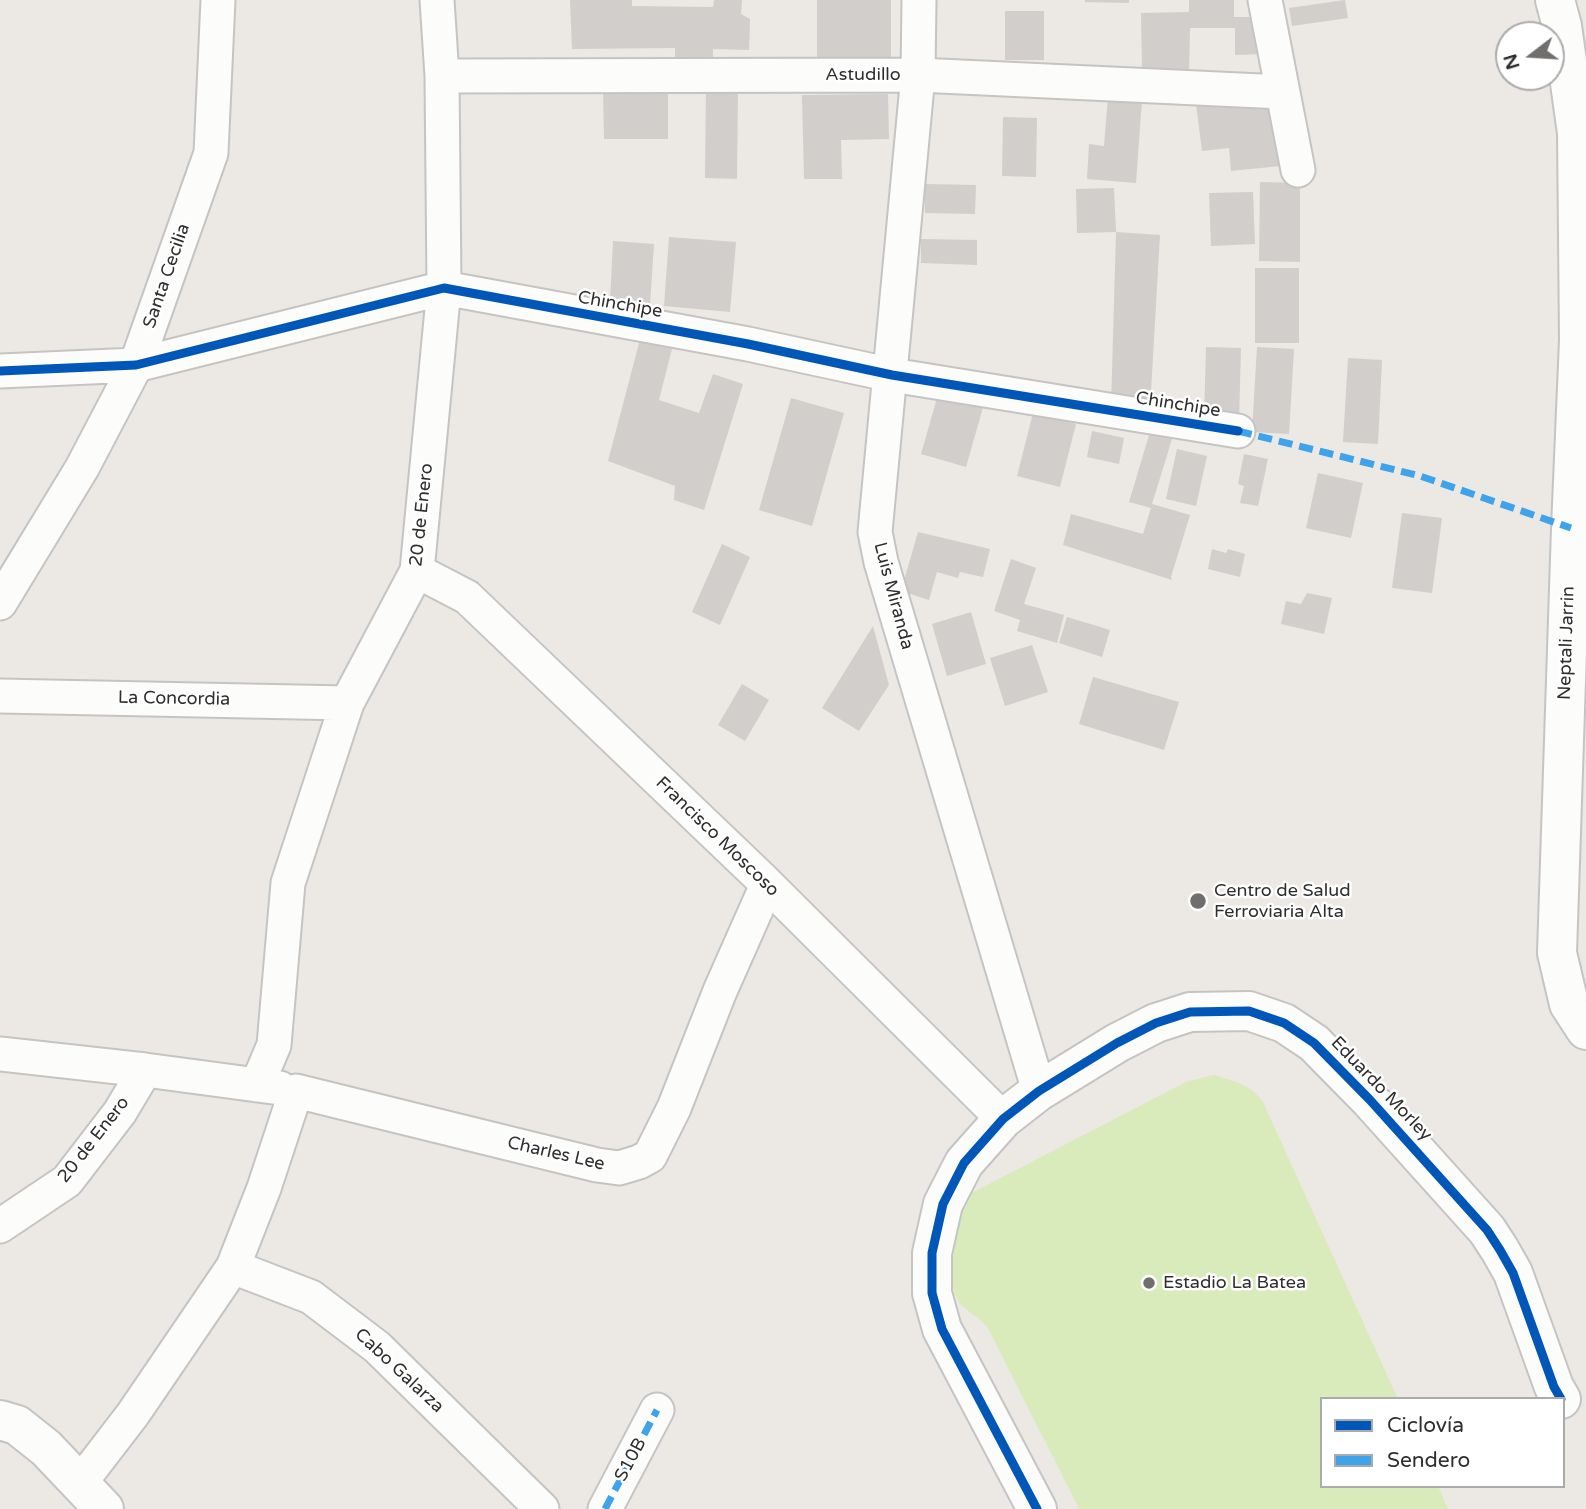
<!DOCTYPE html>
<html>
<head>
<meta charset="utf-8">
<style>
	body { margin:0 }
	#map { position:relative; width:1586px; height:1509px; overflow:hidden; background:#ece8e4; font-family:"Varela Round",sans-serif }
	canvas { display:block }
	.legend { position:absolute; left:1320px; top:1397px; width:245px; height:91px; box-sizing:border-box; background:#fff; border:2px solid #ababab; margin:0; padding:9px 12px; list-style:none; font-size:21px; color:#2e2e2e }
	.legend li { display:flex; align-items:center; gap:14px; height:35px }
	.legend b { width:35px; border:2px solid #ababab }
	.north { position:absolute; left:1495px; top:21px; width:70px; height:70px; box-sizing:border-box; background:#fff; border:2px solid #ababab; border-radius:50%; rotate:253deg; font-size:19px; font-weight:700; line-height:28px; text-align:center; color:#2e2e2e }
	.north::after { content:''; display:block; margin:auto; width:24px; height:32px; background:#706f6e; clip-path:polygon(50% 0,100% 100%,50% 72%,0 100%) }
</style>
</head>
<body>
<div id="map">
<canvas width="1586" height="1509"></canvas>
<ul class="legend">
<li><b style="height:9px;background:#0057b8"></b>Ciclovía</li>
<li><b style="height:9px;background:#3ea3eb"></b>Sendero</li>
</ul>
<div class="north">N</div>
</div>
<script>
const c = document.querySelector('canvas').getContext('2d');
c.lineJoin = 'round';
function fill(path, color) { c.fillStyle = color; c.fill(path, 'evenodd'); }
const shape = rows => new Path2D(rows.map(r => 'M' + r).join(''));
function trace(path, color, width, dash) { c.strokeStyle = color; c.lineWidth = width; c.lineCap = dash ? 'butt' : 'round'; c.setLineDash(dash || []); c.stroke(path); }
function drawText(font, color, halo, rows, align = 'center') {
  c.font = font + ' "Varela Round",sans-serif'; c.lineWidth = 5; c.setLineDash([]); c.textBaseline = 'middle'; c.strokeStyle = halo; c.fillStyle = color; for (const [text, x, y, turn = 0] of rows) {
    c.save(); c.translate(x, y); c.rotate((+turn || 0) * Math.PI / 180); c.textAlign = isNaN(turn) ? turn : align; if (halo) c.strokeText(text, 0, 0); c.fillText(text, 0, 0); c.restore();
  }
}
fill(shape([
	[1214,1075,1239,1083,1252,1090,1262,1100,1398,1399,1322,1399,1322,1486,1438,1486,1448,1509,1079,1509,987,1326,960,1304,954,1292,951,1274,949,1237,960,1199,1186,1082]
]), '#d9eabb');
fill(shape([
	[570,0,632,0,632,6,713,7,714,0,742,0,741,14,750,19,749,50,713,49,713,58,675,58,675,48,572,49],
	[817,0,891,0,891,58,817,57],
	[1085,0,1129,0,1129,3,1085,2],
	[1189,0,1234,0,1234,17,1261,17,1263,54,1235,55,1235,28,1190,28,1189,70,1142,70,1141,13,1189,12],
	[1345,0,1348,18,1292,26,1289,8],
	[1005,11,1044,11,1044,60,1005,60],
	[706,88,738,89,737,179,705,178],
	[603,90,668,90,668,139,604,139],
	[888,94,889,139,841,140,842,179,804,179,802,95],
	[1272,96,1280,166,1231,171,1229,148,1202,151,1196,104],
	[1108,97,1142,100,1136,183,1087,179,1089,144,1104,146],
	[1003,117,1037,118,1036,177,1002,176],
	[1260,182,1300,183,1300,262,1259,261],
	[925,184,976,185,975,214,925,213],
	[1114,188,1116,232,1077,233,1076,189],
	[1253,192,1255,244,1211,246,1209,193],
	[1116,232,1160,235,1150,409,1111,407],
	[669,237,736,242,730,312,664,306],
	[921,239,977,240,977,265,921,263],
	[613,241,654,244,650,305,610,302],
	[1255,268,1299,268,1299,343,1255,343],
	[642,332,674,341,659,400,699,413,713,374,743,384,704,510,674,500,675,486,608,461],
	[1206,347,1241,348,1239,422,1204,421],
	[1257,347,1294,349,1289,434,1252,432],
	[1348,358,1382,360,1378,444,1343,442],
	[939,391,984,404,966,467,921,454],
	[791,398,844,413,812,526,759,510],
	[1033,413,1076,424,1060,487,1017,476],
	[1092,431,1124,438,1119,464,1087,457],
	[1150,432,1172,439,1152,504,1190,515,1171,577,1172,580,1063,545,1071,514,1143,534,1151,508,1129,502],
	[1177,449,1207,456,1196,506,1166,499],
	[1244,454,1268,459,1258,506,1240,503,1244,486,1238,484],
	[1318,473,1363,483,1351,538,1306,528],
	[1402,513,1442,518,1432,593,1392,588],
	[918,532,990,549,983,577,960,572,958,578,937,572,929,600,901,591],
	[722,544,750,557,720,625,692,612],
	[1212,549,1226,553,1228,549,1245,554,1240,577,1208,569],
	[1011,559,1036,568,1024,604,1064,615,1057,643,1017,631,1020,620,994,611],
	[1307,593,1332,598,1324,634,1281,624,1286,601,1301,604],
	[971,612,986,664,947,676,932,624],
	[1067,617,1110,630,1102,657,1059,643],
	[873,626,889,685,859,731,822,708],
	[1032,645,1048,692,1005,706,990,658],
	[1093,677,1179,702,1164,750,1079,724],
	[742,684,769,700,745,741,718,725]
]), '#d1cecb');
const street = shape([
	[919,0,918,75,875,532,881,562,1039,1091],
	[1265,0,1298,170],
	[442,76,918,75,1283,92],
	[0,371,136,365,444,288,748,344,892,375,1238,431],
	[417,571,467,597,762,879,1003,1119],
	[0,603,82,468,136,365,211,153,218,0],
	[0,696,347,703],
	[0,1054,145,1070,280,1088],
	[257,1085,274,1045,288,883,347,703,417,571,444,288,442,76,437,0],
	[0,1226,67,1181,120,1112,145,1070],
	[233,1267,311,1297,377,1347,542,1509],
	[80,1483,133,1414,233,1267,264,1188,296,1091,597,1165,619,1168,639,1162,650,1156,674,1108,720,991,767,885],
	[605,1509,657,1410]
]);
const secondary = shape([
	[1555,0,1562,26,1577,133,1579,340,1571,528,1557,953,1569,1004,1586,1030],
	[0,1420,17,1425,46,1448,104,1509],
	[1037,1509,942,1329,932,1293,932,1253,943,1204,964,1163,1003,1119,1039,1091,1117,1043,1156,1023,1190,1012,1249,1011,1284,1023,1314,1043,1370,1100,1487,1230,1500,1250,1513,1273,1554,1387,1561,1399]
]);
trace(street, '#c5c4c5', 37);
trace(secondary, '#c5c4c5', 42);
trace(street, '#fcfcfb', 33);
trace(secondary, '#fcfcfb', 38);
trace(shape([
	[1238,431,1420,476,1571,528],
	[605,1509,657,1410]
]), '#3ea3eb', 7, [14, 7]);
trace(shape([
	[0,371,136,365,444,288,748,344,892,375,1238,431],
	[1037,1509,942,1329,932,1293,932,1253,943,1204,964,1163,1003,1119,1039,1091,1117,1043,1156,1023,1190,1012,1249,1011,1284,1023,1314,1043,1370,1100,1487,1230,1500,1250,1513,1273,1554,1387,1561,1399]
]), '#0057b8', 9);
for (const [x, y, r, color] of [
	[1198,901,9,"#706f6e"],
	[1149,1283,7,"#706f6e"]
]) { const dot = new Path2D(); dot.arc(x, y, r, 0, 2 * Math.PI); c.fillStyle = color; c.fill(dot); trace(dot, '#fff', 2.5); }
drawText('18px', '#2e2e2e', '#fff', [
	["Astudillo",863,75],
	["Santa Cecilia",167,276,-71],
	["Chinchipe",620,305,10],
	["Chinchipe",1178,405,9],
	["20 de Enero",422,515,-84],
	["Luis Miranda",893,596,75],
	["Neptali Jarrin",1567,643,-88],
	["La Concordia",174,699,1],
	["Francisco Moscoso",717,837,44],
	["Eduardo Morley",1381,1089,46],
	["20 de Enero",94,1140,-52],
	["Charles Lee",556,1154,13],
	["Cabo Galarza",399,1371,43],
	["S10B",631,1460,-62]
]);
drawText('18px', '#2e2e2e', '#fff', [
	["Centro de Salud",1214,891],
	["Ferroviaria Alta",1214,912],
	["Estadio La Batea",1163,1283]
], 'left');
</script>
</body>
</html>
